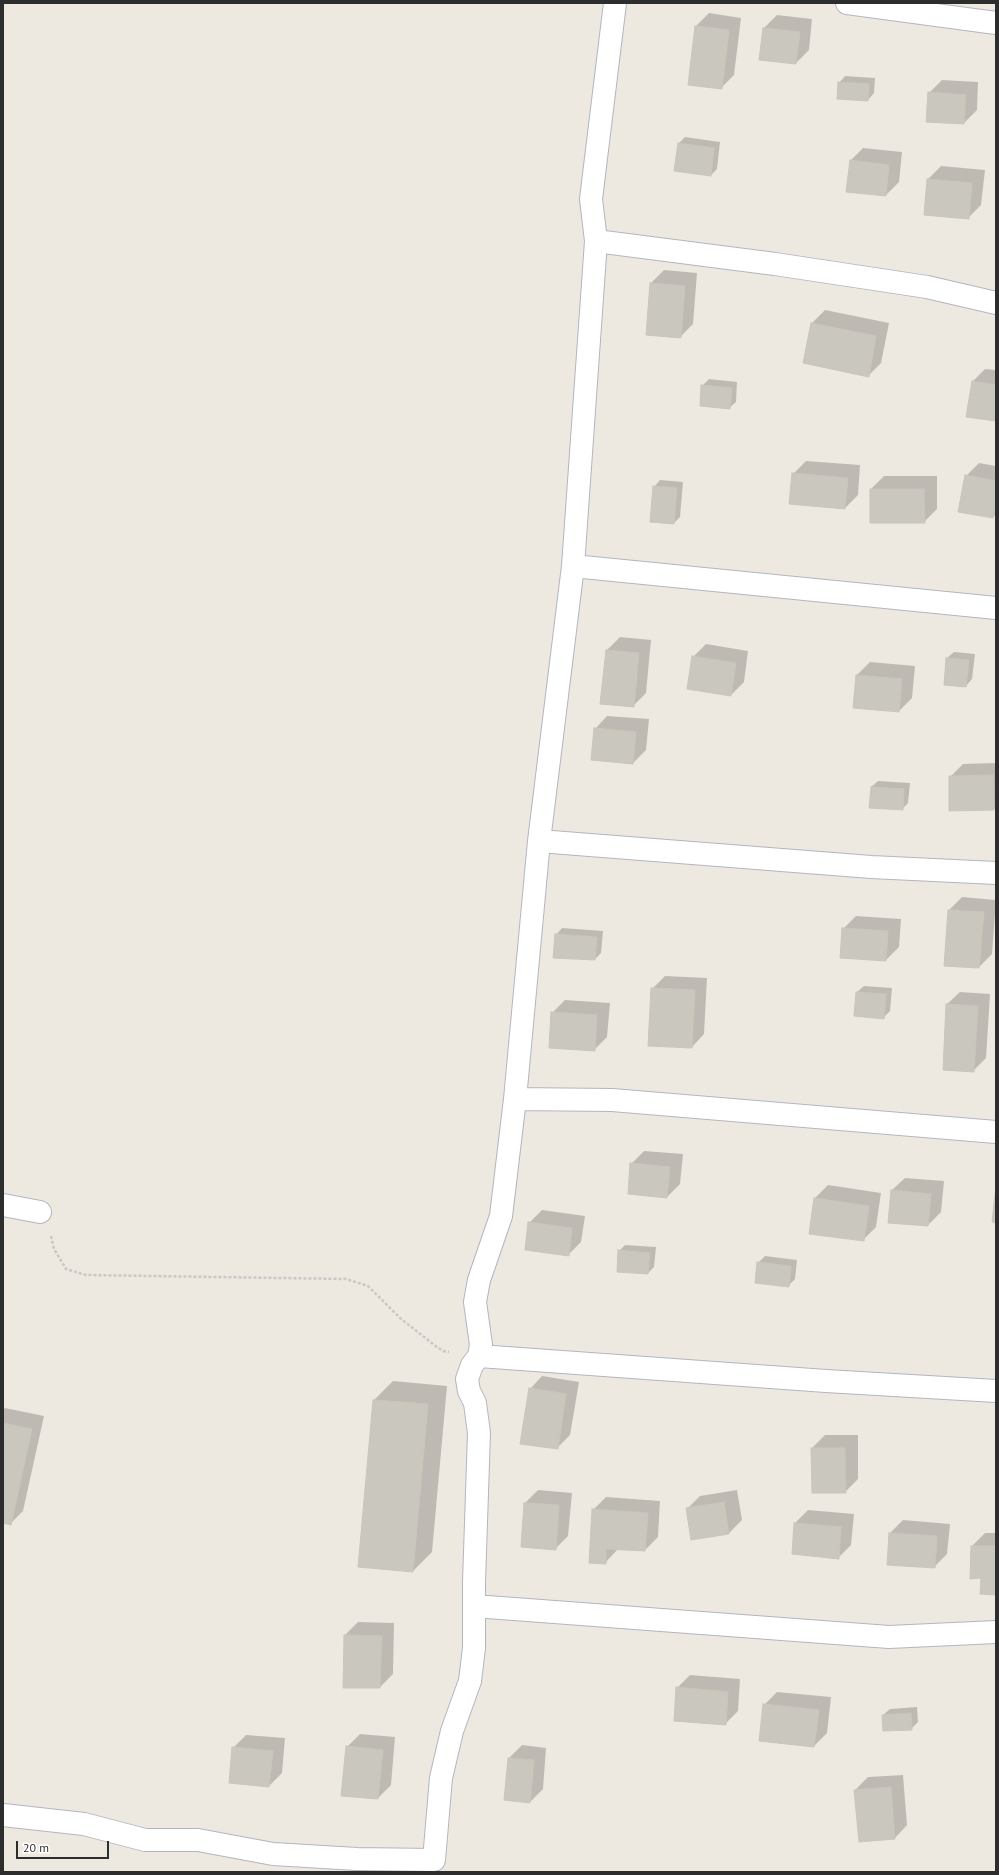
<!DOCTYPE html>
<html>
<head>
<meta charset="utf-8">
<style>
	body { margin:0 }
	#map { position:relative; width:999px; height:1875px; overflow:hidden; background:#eee9e0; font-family:"PT Sans",sans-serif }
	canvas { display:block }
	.frame { position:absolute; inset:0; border:4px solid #2d2d2d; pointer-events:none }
	.scale { position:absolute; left:16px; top:1841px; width:93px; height:18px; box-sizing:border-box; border:2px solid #2d2d2d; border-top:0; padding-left:5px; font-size:12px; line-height:14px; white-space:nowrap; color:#2d2d2d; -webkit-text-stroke:3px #fff; paint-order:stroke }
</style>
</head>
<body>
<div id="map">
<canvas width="999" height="1875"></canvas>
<div class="frame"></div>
<div class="scale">20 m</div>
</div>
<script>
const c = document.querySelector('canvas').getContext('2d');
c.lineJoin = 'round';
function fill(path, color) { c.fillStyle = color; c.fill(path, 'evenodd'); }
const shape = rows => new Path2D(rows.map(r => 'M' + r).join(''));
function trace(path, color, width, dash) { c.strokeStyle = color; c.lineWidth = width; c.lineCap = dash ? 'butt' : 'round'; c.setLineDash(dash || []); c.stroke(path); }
fill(shape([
	[709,13,741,18,734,75,721,88,696,26],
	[777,15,812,19,809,50,796,63,764,28],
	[845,76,875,78,874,93,868,100,839,83],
	[942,80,978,82,977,110,964,123,929,93],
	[685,137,720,142,717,169,711,175,679,143],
	[863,148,902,152,899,182,886,195,850,161],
	[941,166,985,170,981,205,968,218,925,214,928,179],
	[664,270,697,273,693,324,680,337,647,334,651,283],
	[825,310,889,323,881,363,868,376,804,362,812,323],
	[985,369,996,370,996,420,972,382],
	[709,379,737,382,736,402,729,408,702,386],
	[806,461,860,465,858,495,845,508,793,474],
	[979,463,996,466,996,514,993,517,966,476],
	[884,476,937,476,937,509,924,522,871,522,871,489],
	[660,480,683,482,680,517,674,523,654,487],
	[620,637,651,640,646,693,633,706,601,703,607,650],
	[706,644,748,651,744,682,731,695,693,657],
	[954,652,975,654,972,679,966,686,945,684,947,658],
	[870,662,915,666,912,698,899,711,854,707,857,675],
	[607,716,649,719,646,750,633,763,595,729],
	[996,763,996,807,994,809,950,777,963,764],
	[878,781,910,783,908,803,902,809,871,787],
	[962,897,996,900,992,954,979,967,945,965,949,910],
	[856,916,901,919,899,947,886,960,843,929],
	[562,928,603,931,601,953,595,959,556,935],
	[665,976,707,978,704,1034,692,1047,652,989],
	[864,986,892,988,890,1011,883,1018,855,1015,857,992],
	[960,992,990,994,986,1058,973,1071,947,1004],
	[565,1000,610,1003,607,1037,594,1050,552,1013],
	[644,1151,683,1154,680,1184,667,1197,631,1164],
	[905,1178,944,1181,941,1212,928,1225,892,1190],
	[828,1185,881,1193,876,1227,863,1240,815,1198],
	[542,1210,585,1216,581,1242,568,1255,529,1223],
	[625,1245,656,1247,654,1267,648,1273,619,1251],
	[765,1256,797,1260,795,1279,788,1286,758,1263],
	[542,1376,579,1382,570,1435,557,1448,530,1389],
	[393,1381,447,1386,432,1552,413,1571,374,1400],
	[5,1408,44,1416,23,1511,10,1524,3,1522,3,1410],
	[825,1435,858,1435,858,1479,845,1492,812,1448],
	[538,1490,572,1493,568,1536,555,1549,525,1503],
	[737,1490,742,1520,729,1533,692,1539,687,1509,700,1496],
	[606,1497,660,1501,658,1537,645,1550,618,1549,605,1563,593,1510],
	[808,1510,854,1514,851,1545,838,1558,795,1523],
	[903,1520,950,1524,947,1554,934,1567,890,1533],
	[985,1533,996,1533,996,1594,982,1577,971,1578,972,1546],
	[358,1622,394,1623,393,1674,380,1687,345,1635],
	[690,1675,740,1679,738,1711,725,1724,677,1688],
	[777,1692,831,1697,827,1733,814,1746,764,1705],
	[917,1707,918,1722,911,1729,883,1715,890,1709],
	[360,1734,395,1737,391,1785,378,1798,347,1747],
	[246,1735,285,1738,282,1773,269,1786,233,1748],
	[522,1745,546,1748,543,1789,530,1802,509,1758],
	[903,1775,907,1825,895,1838,855,1790,868,1777]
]), '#0003');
const building = shape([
	[695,26,729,30,722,89,688,85,695,26],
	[763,28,800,32,796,64,759,60,763,28],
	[838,82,869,84,868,101,837,99,838,82],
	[928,92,966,95,964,124,926,122,928,92],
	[678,143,714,148,711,176,674,171,678,143],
	[850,160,889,165,886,196,846,192,850,160],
	[927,179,972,183,969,219,924,215,927,179],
	[650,283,685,286,681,338,646,335,650,283],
	[811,323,876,336,869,377,803,363,811,323],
	[972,381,996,385,996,421,966,417,972,381],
	[701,385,732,388,730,409,700,406,701,385],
	[792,473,848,478,845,509,789,504,792,473],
	[965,475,996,481,996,501,993,518,958,512,965,475],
	[653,486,677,488,674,524,650,522,653,486],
	[870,489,924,489,925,523,870,523,870,489],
	[606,650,639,653,634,707,600,704,606,650],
	[692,656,736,663,731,696,687,689,692,656],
	[946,658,969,660,966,687,944,685,946,658],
	[856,675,902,679,899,712,853,708,856,675],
	[594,728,636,732,633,764,591,760,594,728],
	[993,775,994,810,949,811,949,776,993,775],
	[871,787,904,789,903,810,869,808,871,787],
	[948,910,984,912,979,968,944,966,948,910],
	[842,928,888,931,886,961,840,958,842,928],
	[555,934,597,937,595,960,553,958,555,934],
	[651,988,695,990,692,1048,648,1046,651,988],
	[856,992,886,994,884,1019,854,1016,856,992],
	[946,1004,978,1006,974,1072,943,1070,946,1004],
	[551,1012,597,1015,595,1051,549,1048,551,1012],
	[630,1163,670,1167,667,1198,628,1194,630,1163],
	[996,1186,996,1223,992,1222,996,1186],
	[891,1190,931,1194,928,1226,888,1223,891,1190],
	[814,1198,869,1206,864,1241,809,1234,814,1198],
	[528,1222,572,1228,569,1256,525,1250,528,1222],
	[618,1250,650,1253,648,1274,617,1272,618,1250],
	[757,1262,791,1266,789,1287,755,1283,757,1262],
	[529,1388,566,1394,558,1449,520,1444,529,1388],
	[373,1400,428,1404,413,1572,358,1567,373,1400],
	[3,1423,32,1429,11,1525,3,1523,3,1423],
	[811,1448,845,1448,846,1493,812,1493,811,1448],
	[724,1502,729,1534,691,1540,686,1508,724,1502],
	[524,1503,559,1505,556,1550,521,1547,524,1503],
	[592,1509,648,1513,645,1551,606,1549,606,1564,589,1563,592,1509],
	[794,1523,841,1527,839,1559,792,1554,794,1523],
	[889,1533,937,1536,935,1568,887,1565,889,1533],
	[971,1546,996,1546,996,1595,980,1594,981,1578,970,1579,971,1546],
	[344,1635,382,1636,380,1688,343,1688,344,1635],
	[676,1687,728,1692,726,1725,674,1721,676,1687],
	[763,1704,819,1710,814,1747,759,1741,763,1704],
	[911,1713,912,1730,883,1731,882,1715,911,1713],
	[346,1746,383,1750,378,1799,341,1796,346,1746],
	[232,1747,273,1751,269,1787,229,1783,232,1747],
	[508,1758,534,1760,530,1803,504,1800,508,1758],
	[891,1787,895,1839,859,1842,854,1790,891,1787]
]);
fill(building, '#cac7be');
trace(building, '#cac5b9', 1);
const street = shape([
	[847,3,996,23],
	[596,241,775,264,927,287,996,303],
	[573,566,996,608],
	[539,841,871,867,996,873],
	[515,1099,612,1100,996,1132],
	[3,1205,40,1212],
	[479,1356,826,1381,996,1391],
	[474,1606,889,1637,996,1632],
	[3,1815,84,1824,145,1840,198,1840,273,1854,357,1859,434,1860,441,1778,452,1731,470,1681,474,1648,474,1582,479,1433,475,1403,469,1391,467,1379,472,1365,479,1356,481,1345,475,1302,479,1280,501,1216,515,1099,539,841,573,566,596,241,591,199,615,3]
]);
trace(street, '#b3b5c0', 24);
trace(shape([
	[51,1236,54,1249,66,1269,86,1275,346,1279,368,1286,400,1318,433,1344,443,1351,449,1352]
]), '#c8c8c8', 2.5, [3, 2]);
trace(street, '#fff', 22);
</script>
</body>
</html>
